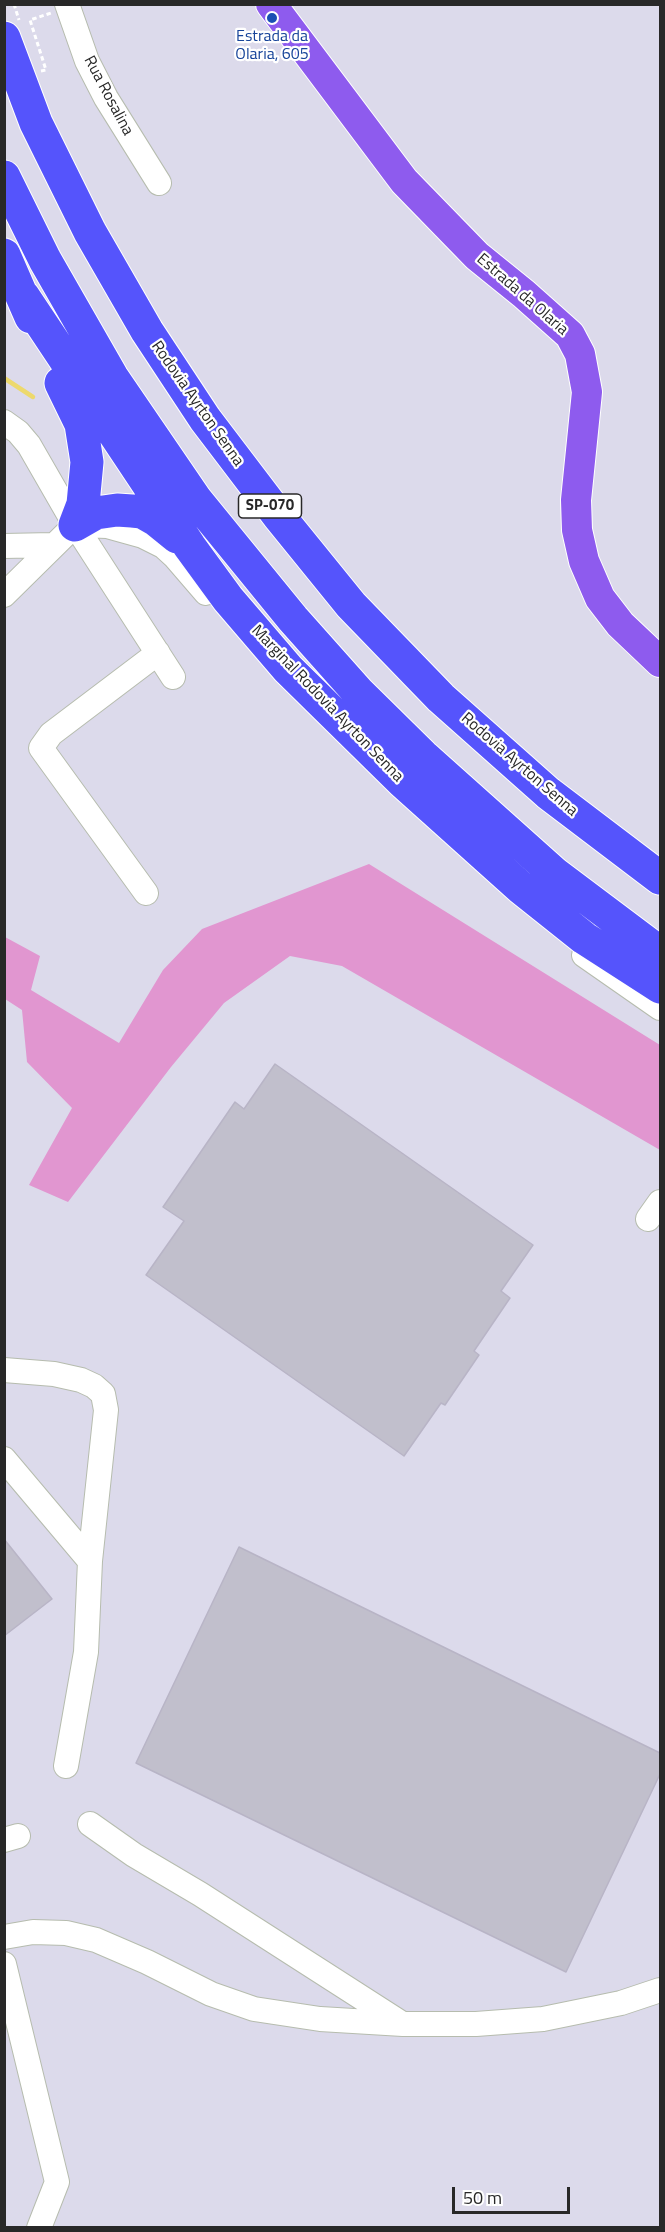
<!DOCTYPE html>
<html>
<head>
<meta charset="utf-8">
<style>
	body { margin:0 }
	#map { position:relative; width:665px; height:2232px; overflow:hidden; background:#dcdaeb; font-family:"Titillium Web",sans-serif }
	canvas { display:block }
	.frame { position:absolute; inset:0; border:6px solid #282828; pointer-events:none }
	.scale { position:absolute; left:452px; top:2187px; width:118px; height:27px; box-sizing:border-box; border:3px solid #282828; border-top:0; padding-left:8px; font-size:18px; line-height:21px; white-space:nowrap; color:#282828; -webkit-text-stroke:4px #fff; paint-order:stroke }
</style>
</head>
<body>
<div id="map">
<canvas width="665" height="2232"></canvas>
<div class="frame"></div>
<div class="scale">50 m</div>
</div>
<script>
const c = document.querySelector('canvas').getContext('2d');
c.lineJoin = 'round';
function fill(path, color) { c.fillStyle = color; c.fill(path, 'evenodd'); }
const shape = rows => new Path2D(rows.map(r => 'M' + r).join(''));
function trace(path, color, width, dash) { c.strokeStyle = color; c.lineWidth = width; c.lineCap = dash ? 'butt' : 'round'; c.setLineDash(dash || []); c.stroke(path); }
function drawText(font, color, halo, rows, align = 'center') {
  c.font = font + ' "Titillium Web",sans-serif'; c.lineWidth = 4.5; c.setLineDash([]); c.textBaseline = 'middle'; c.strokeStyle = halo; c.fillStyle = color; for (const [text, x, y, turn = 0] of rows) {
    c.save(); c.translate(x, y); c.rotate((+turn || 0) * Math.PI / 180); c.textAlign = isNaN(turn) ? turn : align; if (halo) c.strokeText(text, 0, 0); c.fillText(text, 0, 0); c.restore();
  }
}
fill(shape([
	[369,864,660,1045,660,1150,342,966,290,956,224,1003,171,1067,68,1202,29,1185,72,1108,27,1062,22,1010,5,999,5,937,40,956,31,990,119,1043,163,970,202,929]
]), '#e196d0');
trace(shape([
	[4,378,33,397]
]), '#edd96d', 4.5);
const building = shape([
	[275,1064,533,1245,501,1291,510,1298,474,1351,479,1355,445,1405,441,1403,404,1456,146,1275,184,1221,163,1207,235,1102,244,1109,275,1064],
	[4,1539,52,1599,4,1636,4,1539],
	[239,1547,660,1753,660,1774,566,1972,136,1763,239,1547]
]);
fill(building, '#c1bfcc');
trace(building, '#b8b4c6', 1.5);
const minor = shape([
	[67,4,87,61,106,98,159,183],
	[4,422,18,432,29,445,75,525,173,677],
	[80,525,107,526,143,536,163,546,175,557,206,593],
	[4,546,53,545],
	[4,595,75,525],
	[146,893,41,748,51,734,158,653],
	[584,955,660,1008],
	[648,1219,660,1202],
	[4,1370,54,1374,81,1380,94,1386,103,1394,106,1410,90,1561,86,1652,66,1766],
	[4,1459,90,1561],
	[90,1824,134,1855,200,1894,401,2023],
	[4,1840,18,1836],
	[4,1937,33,1932,66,1933,96,1940,147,1962,211,1994,254,2009,320,2019,403,2024,476,2024,543,2019,621,2003,660,1990],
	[4,1964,57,2182,39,2228]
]);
const major = shape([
	[271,4,404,181,477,256,524,294,570,335,580,354,587,392,576,500,577,530,584,561,600,598,620,624,660,662]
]);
const highway = shape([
	[4,38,36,123,90,232,147,331,205,419,278,515,351,605,441,698,548,793,660,878],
	[4,177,45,260,112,377,196,500,293,619,358,692,423,756,555,874,660,953],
	[4,255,31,317],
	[23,296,190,547,228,599,288,669,403,782,520,887,584,938,660,987],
	[61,383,81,424,87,462,83,504,75,525],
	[75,525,96,513,117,510,132,511,142,512,156,520,177,537]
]);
trace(minor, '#b6bcae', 26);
trace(major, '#fff', 32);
trace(highway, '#fff', 35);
trace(shape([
	[14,4,19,20],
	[41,71,46,70,30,20,51,13]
]), '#fff', 3, [4.5, 3]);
trace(minor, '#fff', 24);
trace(major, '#8e5bee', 30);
trace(highway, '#5554fc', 33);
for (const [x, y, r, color] of [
	[272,18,6,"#1a4fb4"]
]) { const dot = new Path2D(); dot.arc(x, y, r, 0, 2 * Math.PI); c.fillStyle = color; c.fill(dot); trace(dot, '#fff', 2); }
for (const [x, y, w] of [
	[270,506,63]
]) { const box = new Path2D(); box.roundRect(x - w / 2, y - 12, w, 24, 4.5); c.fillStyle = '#fff'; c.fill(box); trace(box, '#282828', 1.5); }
drawText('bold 15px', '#282828', null, [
	["SP-070",270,506]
]);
drawText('16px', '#164399', '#fff', [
	["Estrada da",272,37],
	["Olaria, 605",272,55]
]);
drawText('16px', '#282828', '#fff', [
	["Rua Rosalina",108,96,62],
	["Estrada da Olaria",522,295,41],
	["Rodovia Ayrton Senna",197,404,55],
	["Marginal Rodovia Ayrton Senna",327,704,46],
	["Rodovia Ayrton Senna",519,765,41]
]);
</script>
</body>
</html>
